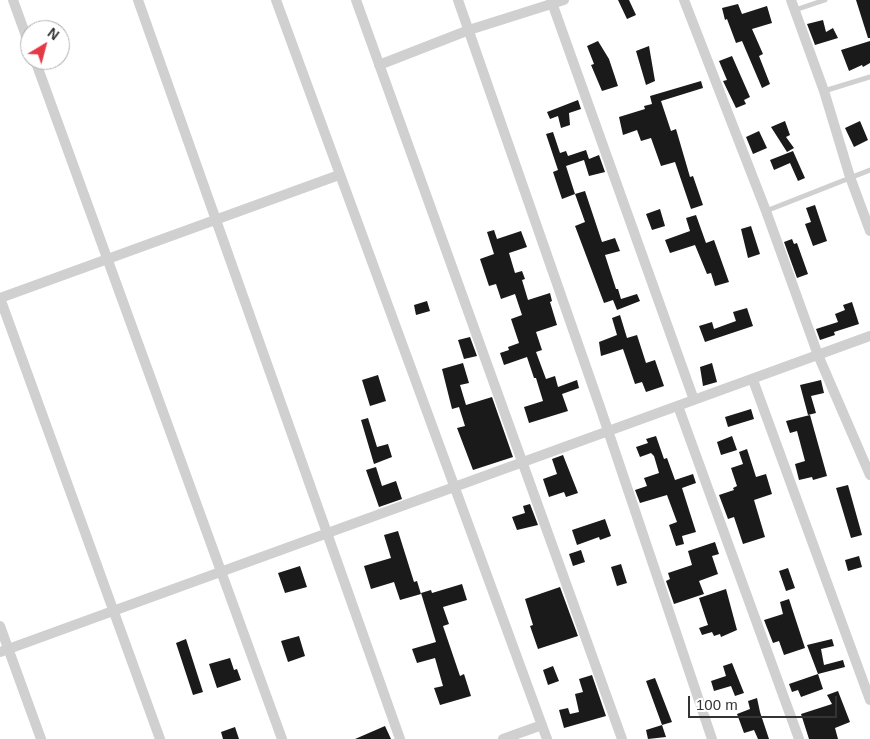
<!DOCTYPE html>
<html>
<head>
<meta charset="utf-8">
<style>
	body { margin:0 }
	#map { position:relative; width:870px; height:739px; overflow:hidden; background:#fff; font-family:Helvetica,sans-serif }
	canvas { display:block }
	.north { position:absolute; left:20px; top:20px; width:50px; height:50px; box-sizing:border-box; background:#fff; border:1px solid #adadad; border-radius:50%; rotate:37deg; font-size:14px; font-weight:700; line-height:20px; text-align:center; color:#333 }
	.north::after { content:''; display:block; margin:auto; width:18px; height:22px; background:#e63946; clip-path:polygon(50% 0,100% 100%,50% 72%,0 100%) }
	.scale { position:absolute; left:688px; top:696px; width:149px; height:22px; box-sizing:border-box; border:2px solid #333; border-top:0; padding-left:6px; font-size:15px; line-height:18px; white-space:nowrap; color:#333; -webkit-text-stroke:4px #fff; paint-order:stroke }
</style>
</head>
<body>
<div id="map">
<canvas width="870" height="739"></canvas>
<div class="north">N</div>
<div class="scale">100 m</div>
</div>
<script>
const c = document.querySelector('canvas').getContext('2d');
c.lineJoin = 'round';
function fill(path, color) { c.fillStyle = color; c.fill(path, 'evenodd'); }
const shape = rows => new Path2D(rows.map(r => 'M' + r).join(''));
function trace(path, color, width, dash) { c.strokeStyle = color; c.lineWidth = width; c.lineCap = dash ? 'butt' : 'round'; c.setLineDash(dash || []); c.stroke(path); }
fill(shape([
	[618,0,629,0,636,15,627,19],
	[856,0,870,0,870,38,868,38],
	[738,4,742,14,767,6,772,23,752,29,763,54,759,56,770,84,762,88,742,41,736,43,727,19,725,20,722,8],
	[823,20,826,32,833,28,838,38,815,45,807,24],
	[598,41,609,59,618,86,602,91,591,65,594,64,587,46],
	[870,41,870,63,863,67,862,65,849,71,841,50],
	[649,46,655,81,646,85,636,51],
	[732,56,750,97,744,100,746,104,736,108,723,81,727,80,719,61],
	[701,81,703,88,661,101,671,131,676,129,690,177,693,176,703,205,691,209,675,162,661,166,651,138,641,141,637,130,623,135,619,117,645,109,644,106,652,104,650,96],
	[578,100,581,109,569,113,570,125,561,128,558,116,550,119,547,112],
	[785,121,790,135,786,137,794,148,787,152,771,127],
	[860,121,868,140,854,147,845,128],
	[759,131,767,148,753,154,746,137],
	[553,132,560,153,566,151,568,156,586,150,589,159,599,155,605,172,589,176,584,160,566,166,575,194,562,199,553,172,558,170,546,134],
	[793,151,805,178,798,181,790,163,774,170,770,160],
	[585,191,602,242,615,238,620,251,605,255,616,289,618,289,621,299,637,294,640,301,617,310,613,300,604,303,575,226,585,222,575,194],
	[815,205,827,241,813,246,805,224,811,222,806,208],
	[660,209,665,226,652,230,646,214],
	[696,215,706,243,714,240,729,282,715,286,711,273,707,274,695,245,670,253,665,240,690,231,686,218],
	[751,226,760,254,748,258,741,229],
	[494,230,497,239,521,231,527,247,509,253,515,273,522,271,525,279,522,280,528,300,550,293,552,301,550,302,557,325,536,332,542,350,536,352,546,379,555,376,558,387,577,380,579,388,562,394,568,411,529,423,524,407,543,401,536,378,534,378,527,357,504,365,500,353,509,350,508,347,519,343,511,319,522,315,515,294,501,299,496,284,489,286,480,259,494,254,487,232],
	[792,239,794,244,797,243,808,274,797,278,784,242],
	[427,301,430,311,416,315,414,305],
	[852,302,859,324,834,332,835,335,820,340,816,329,838,322,835,314,845,310,843,305],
	[747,308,753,326,705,342,699,326,712,322,714,329,736,321,733,312],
	[620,315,627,338,637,335,646,363,655,360,664,386,646,392,642,382,635,384,623,349,601,356,599,342,617,335,612,318],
	[470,337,477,356,464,359,458,340],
	[463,363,469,383,460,385,466,405,492,397,513,457,473,470,457,428,465,426,459,407,452,409,442,369],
	[712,363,717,382,703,386,700,367],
	[378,375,386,401,370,406,362,380],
	[821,380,824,393,811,396,816,413,808,415,800,385],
	[751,409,754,419,728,427,725,417],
	[810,415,827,476,813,480,812,477,799,480,795,464,805,461,797,431,790,433,786,421],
	[368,418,377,447,388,444,392,457,374,464,361,420],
	[656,436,664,459,667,458,675,480,693,474,696,483,682,488,696,532,682,536,684,544,676,546,669,525,677,522,667,495,640,503,635,490,647,486,644,478,659,473,654,456,651,453,640,457,636,447,648,443,646,439],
	[732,436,737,450,721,455,717,442],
	[747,449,756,477,766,474,772,494,754,500,765,537,743,544,734,517,728,519,719,495,734,490,733,488,737,486,731,468,743,464,739,452],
	[563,455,578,493,566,497,564,492,549,497,543,479,557,474,552,459],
	[376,467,382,486,396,481,402,499,379,507,366,470],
	[848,485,862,535,851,538,836,488],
	[530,504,538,525,517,530,512,517,525,513,523,506],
	[605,519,611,536,600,540,599,537,577,545,572,530],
	[398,531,414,582,417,581,421,594,400,600,394,582,371,589,364,566,391,558,384,535],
	[715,542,719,554,712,556,718,574,699,581,704,594,674,604,666,581,670,579,668,573,692,565,688,551],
	[581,550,585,562,573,566,569,554],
	[859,556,862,567,848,571,845,560],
	[621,564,627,583,617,586,611,567],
	[300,566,307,587,285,593,278,573],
	[788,568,795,588,786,591,779,571],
	[462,584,467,600,443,607,449,624,443,626,460,676,464,674,471,696,440,705,434,688,443,686,435,658,417,663,412,649,436,642,421,593,431,590,432,593],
	[560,587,578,636,538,649,530,626,533,625,525,599],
	[726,589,737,630,721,637,720,634,714,636,712,632,702,635,699,628,708,625,699,598],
	[789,599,805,648,784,655,779,641,773,643,764,620,783,614,780,602],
	[299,636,305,656,288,662,281,641],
	[186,639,203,692,193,695,176,643],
	[832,639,834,646,821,649,824,665,843,660,845,667,818,674,807,645],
	[230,658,234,670,237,669,241,680,217,688,209,664],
	[732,663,744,693,735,696,731,686,714,691,711,681,726,676,723,666],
	[553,666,559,681,548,685,543,670],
	[818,674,823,689,801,697,798,690,792,692,789,684],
	[592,675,606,716,564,728,559,710,568,708,570,714,579,712,575,694,583,692,579,679],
	[655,678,672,722,662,725,646,681],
	[838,691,850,722,835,728,838,739,809,739,801,714,832,704,827,695],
	[757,698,760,712,769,739,758,739,754,730,744,733,737,714,750,709,748,701],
	[662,725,666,737,648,739,646,730],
	[385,726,391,739,355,739],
	[235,727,239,739,223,739,221,732]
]), '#1a1a1a');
trace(shape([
	[795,10,825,0],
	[824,91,870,77],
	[766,211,870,170]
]), '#d0d0d0', 5);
trace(shape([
	[13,0,30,47],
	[138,0,400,739],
	[276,0,547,739],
	[356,0,622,739],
	[458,0,600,407,712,739],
	[551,0,694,400],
	[684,0,766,211,818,355,870,475],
	[791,0,824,91,850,177,870,231],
	[35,60,282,739],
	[379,65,469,30,564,0],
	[0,298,160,739],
	[0,298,339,175],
	[753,380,870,700],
	[678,406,799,739],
	[0,626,41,739],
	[0,652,870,336],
	[503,739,542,725]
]), '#d0d0d0', 10);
</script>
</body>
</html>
